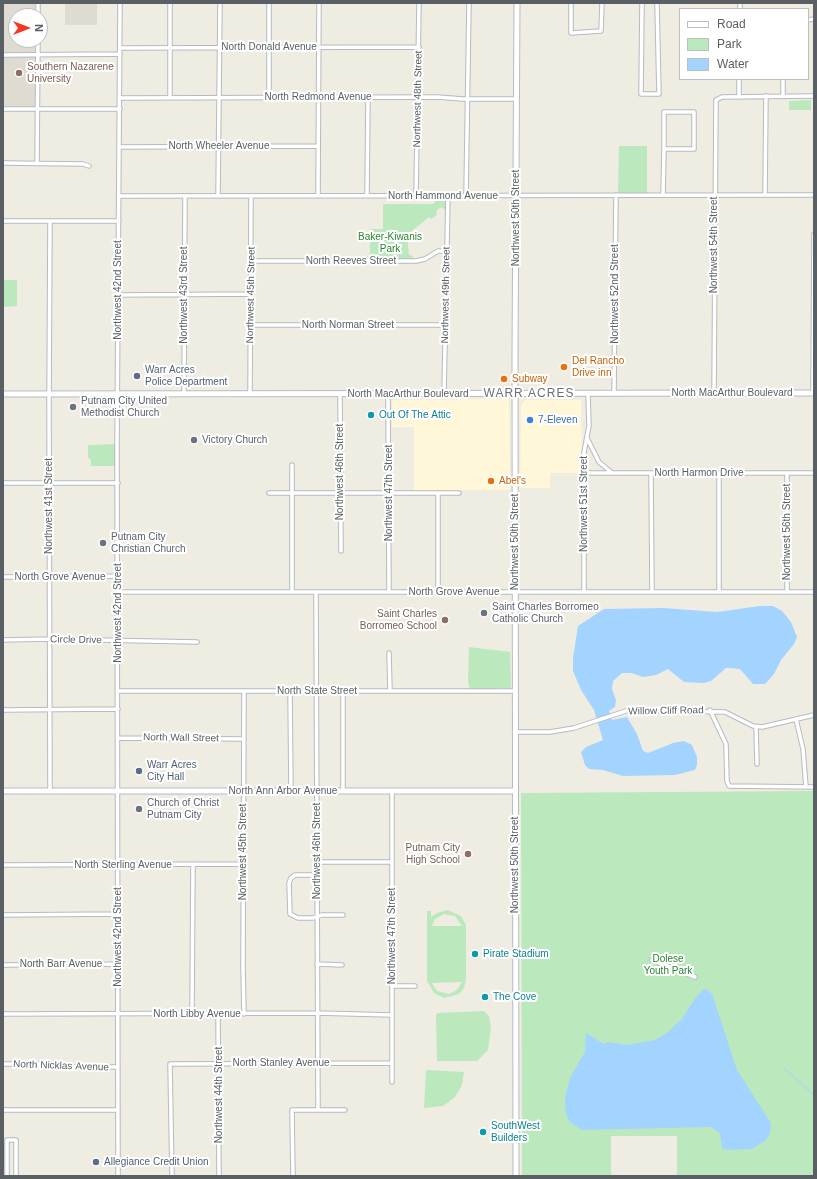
<!DOCTYPE html>
<html>
<head>
<meta charset="utf-8">
<style>
	body { margin:0 }
	#map { position:relative; width:817px; height:1179px; overflow:hidden; background:#efece2; font-family:Helvetica,sans-serif }
	canvas { display:block }
	.frame { position:absolute; inset:0; border:4px solid #5a5f64; pointer-events:none }
	.legend { position:absolute; left:679px; top:8px; width:130px; height:72px; box-sizing:border-box; background:#fff; border:1px solid #bdbfc1; margin:0; padding:5px 7px; list-style:none; font-size:12px; color:#5a5f64 }
	.legend li { display:flex; align-items:center; gap:8px; height:20px }
	.legend b { width:20px; border:1px solid #bdbfc1 }
	.north { position:absolute; left:8px; top:8px; width:40px; height:40px; box-sizing:border-box; background:#fff; border:1px solid #bdbfc1; border-radius:50%; rotate:90deg; font-size:11px; font-weight:700; line-height:16px; text-align:center; color:#5a5f64 }
	.north::after { content:''; display:block; margin:auto; width:14px; height:18px; background:#f73620; clip-path:polygon(50% 0,100% 100%,50% 72%,0 100%) }
</style>
</head>
<body>
<div id="map">
<canvas width="817" height="1179"></canvas>
<div class="frame"></div>
<ul class="legend">
<li><b style="height:5px;background:#fff"></b>Road</li>
<li><b style="height:11px;background:#bce8bd"></b>Park</li>
<li><b style="height:11px;background:#a2d4ff"></b>Water</li>
</ul>
<div class="north">N</div>
</div>
<script>
const c = document.querySelector('canvas').getContext('2d');
c.lineJoin = 'round';
function fill(path, color) { c.fillStyle = color; c.fill(path, 'evenodd'); }
const shape = rows => new Path2D(rows.map(r => 'M' + r).join(''));
function trace(path, color, width, dash) { c.strokeStyle = color; c.lineWidth = width; c.lineCap = dash ? 'butt' : 'round'; c.setLineDash(dash || []); c.stroke(path); }
function drawText(font, color, halo, rows, align = 'center') {
  c.font = font + ' Helvetica,sans-serif'; c.lineWidth = 4; c.setLineDash([]); c.textBaseline = 'middle'; c.strokeStyle = halo; c.fillStyle = color; for (const [text, x, y, turn = 0] of rows) {
    c.save(); c.translate(x, y); c.rotate((+turn || 0) * Math.PI / 180); c.textAlign = isNaN(turn) ? turn : align; if (halo) c.strokeText(text, 0, 0); c.fillText(text, 0, 0); c.restore();
  }
}
fill(shape([
	[509,399,510,490,414,490,414,427,392,427,392,400],
	[525,400,581,400,582,473,550,473,550,488,520,488,521,405]
]), '#fff7d7');
fill(shape([
	[3,3,35,3,35,16,16,16,16,40,35,40,36,107,3,106],
	[65,3,97,3,97,25,65,25]
]), '#dedbd1');
fill(shape([
	[811,100,811,110,789,110,789,101],
	[619,146,647,146,647,193,618,193],
	[437,200,446,200,446,209,444,210,443,207,438,209,436,212,437,215,431,219,429,217,407,235,409,255,413,256,412,259,370,259,370,229,383,229,383,204,433,204],
	[3,280,17,280,17,306,3,307],
	[115,444,115,466,91,466,91,460,88,457,88,445],
	[469,647,510,652,511,688,470,689,468,682],
	[814,791,814,1176,677,1176,677,1136,611,1136,611,1176,522,1176,521,793],
	[448,910,461,916,466,925,466,979,464,988,459,994,444,998,434,993,427,981,427,911,431,911,431,917,437,913],
	[444,914,455,916,462,926,432,926,435,919],
	[462,982,457,990,449,994,437,991,432,983],
	[484,1011,489,1016,491,1027,488,1050,477,1061,437,1061,436,1015,438,1013],
	[427,1070,464,1072,462,1085,455,1097,443,1106,424,1108,426,1071]
]), '#bce8bd');
fill(shape([
	[760,606,773,606,782,611,791,622,797,637,794,644,781,660,774,674,765,684,753,684,740,669,730,668,726,668,711,681,704,683,684,682,668,669,656,675,643,677,632,673,622,673,613,681,612,689,616,700,615,707,609,711,612,720,627,717,637,734,643,751,648,753,673,743,684,741,692,745,697,757,697,765,695,770,675,775,623,776,603,770,589,769,585,765,581,752,586,747,603,740,594,710,581,690,573,671,573,658,578,626,604,609,663,608,717,612],
	[704,989,707,989,712,994,737,1070,771,1123,770,1134,765,1141,752,1149,727,1150,722,1148,720,1133,711,1127,582,1130,570,1122,566,1114,565,1098,570,1078,585,1052,586,1033,604,1044,609,1042,627,1045,655,1040,668,1032,682,1019,696,997]
]), '#a2d4ff');
trace(shape([
	[784,1068,814,1095]
]), '#a2d4ff', 1);
const street = shape([
	[38,3,38,16],
	[571,3,571,33,601,31,602,3],
	[642,3,641,94,659,94,657,4,656,3],
	[740,9,740,3],
	[808,20,814,19],
	[120,48,419,47],
	[3,55,120,54],
	[739,96,739,79],
	[783,96,783,79],
	[120,98,437,97,463,99,516,99],
	[170,98,170,3],
	[269,98,269,3],
	[3,109,120,109],
	[119,147,318,146],
	[3,163,83,164,89,166],
	[37,163,38,40],
	[367,195,368,97],
	[416,195,419,3],
	[663,195,664,149,664,112,694,112,694,149,664,149],
	[765,195,766,96],
	[119,196,814,195],
	[218,196,220,3],
	[318,196,319,3],
	[466,196,469,3],
	[3,221,119,221],
	[251,261,416,261,425,259,438,251,447,251],
	[118,295,251,294],
	[250,325,446,325],
	[444,393,448,196],
	[614,393,616,195],
	[714,393,716,100,722,97,814,96],
	[813,393,814,234],
	[184,394,185,196],
	[250,394,251,196],
	[340,394,341,551],
	[388,394,389,592],
	[587,438,599,462,611,472],
	[292,465,292,592],
	[584,473,814,473],
	[651,473,652,592],
	[719,473,719,592],
	[3,483,118,483],
	[269,493,459,493],
	[3,577,118,576],
	[118,592,814,592],
	[316,592,318,1110],
	[438,592,438,493],
	[584,592,584,452,589,426,588,393],
	[787,592,787,473],
	[3,640,49,639,197,642],
	[389,653,390,691],
	[118,691,515,691],
	[244,691,243,967,244,1014],
	[290,691,291,791],
	[343,691,343,791],
	[3,710,118,709],
	[710,710,726,744,727,781,729,786,814,787],
	[796,719,803,749,806,787],
	[756,727,757,764],
	[515,732,550,732,574,728,629,710,725,712,753,726,762,727,814,715],
	[118,738,244,739],
	[50,791,49,402,50,221],
	[392,791,392,1082],
	[317,862,391,862],
	[3,865,243,864],
	[317,875,295,875,291,878,289,883,290,914,298,918,313,918,322,915,343,915],
	[3,915,118,914],
	[652,960,695,977],
	[317,964,342,965],
	[3,965,118,964],
	[392,986,415,986],
	[218,1013,219,1176],
	[3,1014,317,1013,392,1015],
	[192,1014,193,864],
	[3,1064,55,1064,73,1067,118,1067],
	[3,1110,118,1110],
	[7,1176,7,1140,16,1140,16,1176],
	[118,1176,117,441,120,3],
	[172,1176,170,1064,392,1063],
	[293,1176,292,1110,345,1110]
]);
const secondary = shape([
	[3,394,814,393],
	[3,791,515,791],
	[516,1176,515,356,517,3]
]);
trace(street, '#b7bac0', 5.5);
trace(secondary, '#b8bcc2', 7);
trace(street, '#fff', 3.5);
trace(secondary, '#fff', 5);
for (const [x, y, r, color] of [
	[19,73,4,"#8d6e63"],
	[564,367,4,"#e8710a"],
	[137,376,4,"#5c6f8a"],
	[504,379,4,"#e8710a"],
	[73,407,4,"#6b7280"],
	[371,415,4,"#0f9aa8"],
	[530,420,4,"#3f7fe0"],
	[194,440,4,"#6b7280"],
	[491,481,4,"#e8710a"],
	[103,543,4,"#6b7280"],
	[484,613,4,"#6b7280"],
	[445,620,4,"#8d6e63"],
	[139,771,4,"#5c6f8a"],
	[139,809,4,"#6b7280"],
	[468,854,4,"#8d6e63"],
	[475,954,4,"#0f9aa8"],
	[485,997,4,"#0f9aa8"],
	[483,1132,4,"#0f9aa8"],
	[96,1162,4,"#5c6f8a"]
]) { const dot = new Path2D(); dot.arc(x, y, r, 0, 2 * Math.PI); c.fillStyle = color; c.fill(dot); trace(dot, '#fff', 1.5); }
drawText('10px', '#5a5f64', '#fff', [
	["North Donald Avenue",269,47],
	["North Redmond Avenue",318,97],
	["Northwest 48th Street",418,99,-89],
	["North Wheeler Avenue",219,146],
	["North Hammond Avenue",443,196],
	["Northwest 50th Street",516,218,-90],
	["Northwest 54th Street",714,245,-90],
	["North Reeves Street",351,261],
	["Northwest 42nd Street",118,290,-90],
	["Northwest 52nd Street",615,294,-90],
	["Northwest 43rd Street",184,295,-90],
	["Northwest 45th Street",251,295,-89],
	["Northwest 49th Street",446,295,-89],
	["North Norman Street",348,325],
	["North MacArthur Boulevard",732,393],
	["North MacArthur Boulevard",408,394],
	["Northwest 46th Street",340,472,-90],
	["North Harmon Drive",699,473],
	["Northwest 47th Street",389,493,-90],
	["Northwest 51st Street",584,504,-90],
	["Northwest 41st Street",49,506,-90],
	["Northwest 56th Street",787,532,-90],
	["Northwest 50th Street",515,542,-90],
	["North Grove Avenue",60,577],
	["North Grove Avenue",454,592],
	["Northwest 42nd Street",118,613,-90],
	["Circle Drive",76,640,1],
	["North State Street",317,691],
	["Willow Cliff Road",666,711,-1],
	["North Wall Street",181,738,1],
	["North Ann Arbor Avenue",283,791],
	["Northwest 46th Street",317,851,-90],
	["Northwest 45th Street",243,852,-90],
	["North Sterling Avenue",123,865],
	["Northwest 50th Street",515,865,-90],
	["Northwest 47th Street",392,936,-90],
	["Northwest 42nd Street",118,937,-90],
	["North Barr Avenue",61,964],
	["North Libby Avenue",197,1014],
	["North Stanley Avenue",281,1063],
	["North Nicklas Avenue",61,1066,2],
	["Northwest 44th Street",219,1095,-90]
]);
drawText('10px', '#785e54', '#fff', [
	["Southern Nazarene",27,67,"left"],
	["University",27,79,"left"],
	["Saint Charles",437,614],
	["Borromeo School",437,626],
	["Putnam City",460,848],
	["High School",460,860]
], 'right');
drawText('10px', '#2d8232', '#fff', [
	["Baker-Kiwanis",390,237],
	["Park",390,249],
	["Dolese",668,959],
	["Youth Park",668,971]
]);
drawText('10px', '#c56008', '#fff', [
	["Del Rancho",572,361],
	["Drive inn",572,373],
	["Subway",512,379],
	["Abel's",499,481]
], 'left');
drawText('10px', '#4e5e75', '#fff', [
	["Warr Acres",145,370],
	["Police Department",145,382],
	["Warr Acres",147,765],
	["City Hall",147,777],
	["Allegiance Credit Union",104,1162]
], 'left');
drawText('10px', '#5b616d', '#fff', [
	["Putnam City United",81,401],
	["Methodist Church",81,413],
	["Victory Church",202,440],
	["Putnam City",111,537],
	["Christian Church",111,549],
	["Saint Charles Borromeo",492,607],
	["Catholic Church",492,619],
	["Church of Christ",147,803],
	["Putnam City",147,815]
], 'left');
drawText('10px', '#0d838f', '#fff', [
	["Out Of The Attic",379,415],
	["Pirate Stadium",483,954],
	["The Cove",493,997],
	["SouthWest",491,1126],
	["Builders",491,1138]
], 'left');
drawText('10px', '#366cbe', '#fff', [
	["7-Eleven",538,420]
], 'left');
c.letterSpacing = '1px';
drawText('12px', '#6b7176', '#fff', [
	["WARR ACRES",529,394]
]);
c.letterSpacing = '0px';
</script>
</body>
</html>
